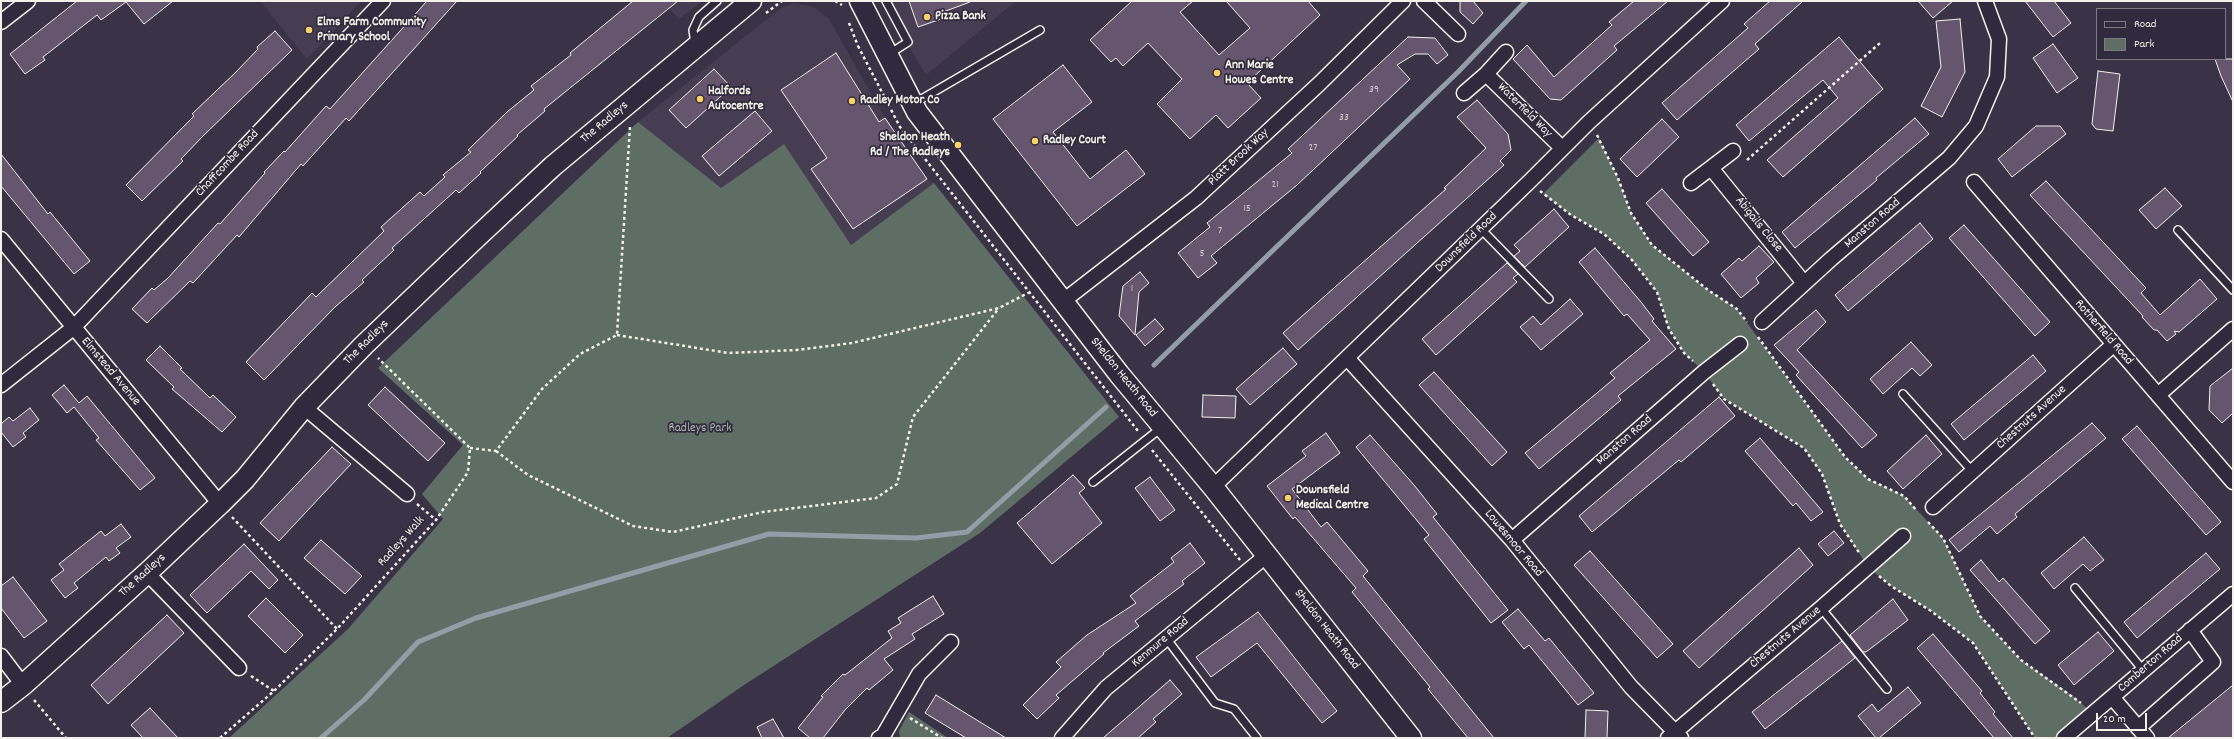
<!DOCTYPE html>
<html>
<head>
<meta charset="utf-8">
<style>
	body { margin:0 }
	#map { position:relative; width:2234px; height:739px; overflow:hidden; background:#3a3347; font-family:Dekko,sans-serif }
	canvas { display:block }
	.frame { position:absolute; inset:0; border:2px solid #f4f1e8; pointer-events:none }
	.legend { position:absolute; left:2096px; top:8px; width:130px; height:52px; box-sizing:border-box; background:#2f2a3d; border:1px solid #7e7a81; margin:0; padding:5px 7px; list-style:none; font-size:12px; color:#f4f1e8 }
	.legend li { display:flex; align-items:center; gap:8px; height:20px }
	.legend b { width:20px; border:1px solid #7e7a81 }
	.scale { position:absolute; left:2096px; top:713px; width:51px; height:18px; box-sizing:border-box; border:2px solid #f4f1e8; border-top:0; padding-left:5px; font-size:12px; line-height:14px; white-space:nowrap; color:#f4f1e8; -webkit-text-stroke:3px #2f2a3d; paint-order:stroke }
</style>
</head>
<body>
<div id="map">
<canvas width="2234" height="739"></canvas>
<div class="frame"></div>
<ul class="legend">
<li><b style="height:5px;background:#2f2a3d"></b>Road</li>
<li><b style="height:11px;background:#5f6e65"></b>Park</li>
</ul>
<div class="scale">20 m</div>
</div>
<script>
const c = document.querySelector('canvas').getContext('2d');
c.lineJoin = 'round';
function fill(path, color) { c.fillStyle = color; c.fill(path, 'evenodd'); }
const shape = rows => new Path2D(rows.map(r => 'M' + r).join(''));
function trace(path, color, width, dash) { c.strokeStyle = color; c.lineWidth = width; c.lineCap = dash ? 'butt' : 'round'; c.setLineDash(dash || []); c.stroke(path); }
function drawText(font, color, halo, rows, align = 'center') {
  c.font = font + ' Dekko,sans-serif'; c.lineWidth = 3.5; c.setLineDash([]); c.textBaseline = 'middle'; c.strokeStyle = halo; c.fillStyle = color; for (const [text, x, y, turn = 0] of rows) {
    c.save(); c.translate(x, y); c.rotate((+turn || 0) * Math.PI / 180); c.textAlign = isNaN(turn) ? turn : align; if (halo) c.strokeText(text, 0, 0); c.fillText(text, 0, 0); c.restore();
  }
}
fill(shape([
	[260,1,361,1,307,59],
	[663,1,702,1,679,19],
	[882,1,1016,1,926,75],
	[794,3,814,7,829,19,885,118,927,179,934,183,851,245,784,144,721,188,638,122,781,8]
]), '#473d53');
fill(shape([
	[638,122,721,188,784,144,851,245,934,183,1119,417,980,533,744,685,667,738,229,738,348,629,443,519,422,494,463,445,378,368],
	[1599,138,1618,178,1631,213,1652,245,1708,290,1737,309,1845,457,1868,479,1904,496,1943,538,1980,616,2021,660,2073,696,2090,711,2062,738,2035,738,1973,643,1931,611,1891,586,1868,567,1840,524,1822,474,1804,448,1724,399,1704,372,1684,353,1669,329,1657,292,1632,260,1604,234,1571,215,1543,194],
	[909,712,948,738,900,738,899,731]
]), '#5f6e65');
trace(shape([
	[1154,365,1458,72,1526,1],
	[321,738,364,700,418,642,476,618,769,534,916,538,967,532,1106,407]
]), '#929ea7', 5);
const building = shape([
	[77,1,173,1,144,24,126,2,101,20,97,15,43,57,45,60,25,74,10,54,77,1],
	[427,1,457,1,349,121,346,118,303,166,301,164,239,237,237,235,193,283,190,281,147,323,132,309,152,288,154,290,168,278,218,223,220,224,265,173,264,172,284,151,285,152,326,106,330,109,427,1],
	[633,1,678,1,544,109,545,111,517,135,518,136,480,172,481,173,459,193,456,190,392,248,394,250,362,280,364,282,335,307,264,380,246,362,312,293,316,297,384,231,381,227,420,192,424,196,445,177,443,175,471,152,468,150,507,112,534,90,531,86,571,55,570,53,633,1],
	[909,1,969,1,970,2,943,12,944,18,918,27,909,1],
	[1132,1,1193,1,1180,12,1219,55,1250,28,1226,1,1308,1,1320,15,1247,83,1261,98,1228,128,1216,115,1190,139,1157,104,1182,79,1148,43,1123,66,1116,58,1111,62,1090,40,1132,1],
	[1460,1,1473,1,1483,13,1473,24,1460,12,1460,1],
	[1634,1,1668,1,1614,46,1617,50,1561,100,1550,99,1513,59,1527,45,1554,77,1612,25,1609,22,1634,1],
	[1770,1,1803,1,1755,44,1759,49,1677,120,1662,103,1748,28,1744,24,1770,1],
	[1918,1,1953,1,1933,18,1918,1],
	[2025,1,2054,1,2071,23,2053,37,2025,1],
	[1960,19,1965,72,1942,117,1921,106,1941,67,1936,21,1960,19],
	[275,31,292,50,203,136,181,159,183,161,142,201,126,185,194,116,192,114,236,72,258,49,257,47,275,31],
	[1408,37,1435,38,1448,55,1437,64,1428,54,1415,54,1397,65,1410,79,1297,185,1211,256,1217,263,1198,278,1178,253,1210,227,1207,223,1292,153,1288,149,1408,37],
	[1839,37,1883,89,1783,177,1767,160,1838,98,1823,80,1749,141,1736,125,1839,37],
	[2053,44,2078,78,2057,93,2033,58,2053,44],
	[836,53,879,122,885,118,927,179,853,229,811,169,827,158,781,90,836,53],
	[2215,59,2233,59,2233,102,2221,76,2215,59],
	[1063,65,1092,102,1053,132,1090,179,1126,150,1145,174,1077,226,993,119,1063,65],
	[714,69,731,87,686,128,669,110,714,69],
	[2098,71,2120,74,2113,131,2096,129,2092,124,2098,71],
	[1477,100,1508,134,1511,150,1500,161,1504,165,1298,350,1283,333,1446,189,1444,188,1486,148,1457,117,1477,100],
	[755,111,772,131,719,176,702,156,755,111],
	[1915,118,1929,134,1876,178,1877,180,1795,248,1782,232,1915,118],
	[1662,119,1679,137,1637,177,1620,159,1662,119],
	[2036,126,2060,126,2066,134,2012,177,1998,159,2036,126],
	[1,154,48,214,50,212,90,261,74,274,1,186,1,154],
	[2046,181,2146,288,2141,293,2160,315,2200,279,2217,299,2179,332,2174,331,2176,334,2167,341,2157,330,2154,330,2142,317,2143,316,2030,195,2046,181],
	[2165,188,2182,206,2156,229,2139,210,2165,188],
	[1662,189,1709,242,1693,256,1646,203,1662,189],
	[1554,209,1569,227,1525,267,1514,256,1520,251,1514,245,1554,209],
	[1920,223,1933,239,1848,311,1835,295,1920,223],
	[1964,225,2050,322,2035,336,1949,238,1964,225],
	[1759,246,1774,262,1756,278,1759,283,1741,298,1721,274,1739,258,1742,261,1759,246],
	[1595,248,1641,302,1654,319,1652,321,1676,349,1618,396,1621,400,1539,469,1525,453,1615,378,1610,373,1650,340,1627,314,1624,316,1579,262,1595,248],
	[1507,263,1518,274,1513,278,1517,282,1436,355,1422,339,1507,263],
	[1140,272,1149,283,1139,292,1135,335,1119,316,1123,286,1140,272],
	[1570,299,1583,314,1541,350,1520,327,1533,316,1541,325,1570,299],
	[1816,310,1826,322,1797,350,1877,435,1862,448,1796,375,1799,372,1774,345,1816,310],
	[1155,319,1164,329,1145,346,1136,335,1155,319],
	[1911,342,1932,365,1920,376,1912,368,1883,394,1870,379,1911,342],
	[160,346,182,368,180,369,210,398,213,395,236,417,222,432,172,389,174,387,146,360,160,346],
	[1283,348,1297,364,1250,405,1236,389,1283,348],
	[2033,355,2046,371,1964,440,1951,424,2033,355],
	[2233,368,2233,413,2222,423,2209,410,2210,386,2233,368],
	[1434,372,1507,452,1492,466,1419,385,1434,372],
	[64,385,79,403,87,396,155,478,140,490,96,440,99,438,74,407,67,413,52,395,64,385],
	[385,387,445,443,428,461,368,405,385,387],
	[1203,395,1236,396,1235,418,1202,417,1203,395],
	[1719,397,1735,416,1681,462,1679,460,1592,532,1579,516,1719,397],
	[30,408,39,420,23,433,26,437,13,447,1,432,1,424,9,417,13,421,30,408],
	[2092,423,2106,438,2015,514,2017,517,1997,534,1990,526,1959,552,1949,540,2092,423],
	[2137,426,2221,522,2206,535,2122,439,2137,426],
	[1326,433,1340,453,1292,489,1321,527,1327,522,1368,571,1363,576,1494,738,1468,738,1428,689,1430,687,1352,592,1356,588,1295,517,1293,519,1267,486,1306,456,1302,451,1326,433],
	[1370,435,1414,485,1437,514,1433,517,1508,610,1491,623,1424,539,1429,535,1356,447,1370,435],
	[1926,435,1942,454,1903,489,1887,471,1926,435],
	[1760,438,1823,512,1811,521,1796,503,1793,506,1745,451,1760,438],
	[332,447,351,464,279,541,260,523,332,447],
	[1073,475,1085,488,1079,493,1102,523,1052,564,1017,523,1073,475],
	[1150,477,1175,510,1160,521,1135,488,1150,477],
	[121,524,131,537,116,548,120,553,109,561,106,557,74,583,78,588,65,598,51,580,64,570,59,564,101,531,105,536,121,524],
	[1834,531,1844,543,1828,556,1818,544,1834,531],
	[2084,537,2104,560,2090,571,2083,564,2054,589,2041,573,2084,537],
	[321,540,362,576,345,594,304,558,321,540],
	[1190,543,1205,563,1182,581,1184,584,1135,621,1139,626,1103,653,1104,654,1056,695,1059,698,1037,719,1023,705,1061,667,1056,662,1087,635,1136,603,1130,596,1174,562,1171,558,1190,543],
	[244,544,278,580,269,589,251,571,207,613,190,595,244,544],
	[1799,548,1813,565,1699,668,1683,651,1799,548],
	[1590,551,1673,644,1657,658,1574,565,1590,551],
	[2206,553,2220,569,2137,638,2124,622,2206,553],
	[1981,560,1999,582,2003,578,2050,631,2035,644,1970,570,1981,560],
	[13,577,47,621,24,638,1,608,1,586,13,577],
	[933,596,944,614,912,634,915,639,884,659,893,670,869,690,867,688,845,710,823,738,810,738,798,728,823,697,821,696,843,674,845,675,892,638,888,631,901,623,898,618,933,596],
	[266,598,303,635,285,653,248,616,266,598],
	[1893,599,1908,620,1866,652,1863,652,1850,635,1893,599],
	[1518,609,1545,641,1549,638,1594,693,1578,705,1529,645,1524,649,1502,622,1518,609],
	[1258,612,1337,711,1322,723,1257,643,1211,677,1196,657,1258,612],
	[167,615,184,633,108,704,91,685,167,615],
	[2098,632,2114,651,2074,685,2058,665,2098,632],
	[1933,634,1982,691,1980,693,1995,712,1993,714,2013,738,1994,738,1917,648,1933,634],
	[1842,641,1855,658,1765,729,1752,712,1842,641],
	[1170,680,1182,694,1153,719,1156,722,1138,738,1103,738,1170,680],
	[2233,685,2233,738,2168,738,2233,685],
	[1908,687,1921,703,1879,738,1876,738,1858,716,1872,704,1878,712,1908,687],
	[936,695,1006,738,966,738,925,713,936,695],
	[150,708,178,738,143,738,131,725,150,708],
	[1586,710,1608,711,1607,738,1585,738,1586,710],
	[773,719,784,738,762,738,757,727,773,719]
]);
fill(building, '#66556e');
trace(building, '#f4f1e8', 1);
const lane = shape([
	[886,1,908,42,889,54],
	[695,44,693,30,699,17,717,1],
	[913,104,1040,30],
	[1481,229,1549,299],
	[2178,230,2233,290],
	[1903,394,1973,472],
	[1093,482,1161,428],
	[2075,588,2143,670],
	[1821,608,1887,689],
	[1166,638,1215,703,1234,709,1257,738]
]);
const street = shape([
	[1424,1,1458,34],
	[1,22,28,1],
	[1486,74,1562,148],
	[1464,93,1486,74,1506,52],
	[1711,168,1804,283],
	[1974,182,2233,482],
	[1691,183,1733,151],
	[1,239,220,504],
	[1062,302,1196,198,1319,84,1403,1],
	[1762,322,1831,259,1949,158,1976,126,1997,77,1999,39,1985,1],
	[1348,359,1512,540,1631,687,1681,738],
	[1,385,73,328,383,1],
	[2158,395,2233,329],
	[304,407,407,494],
	[1213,487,1530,181,1589,122,1722,1],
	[1933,507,2113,345],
	[1512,540,1704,372,1740,344],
	[147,573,239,668],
	[1,656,23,685],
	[2112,697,2147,738],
	[2138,728,2213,662,2190,630],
	[879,738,883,736,919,674,951,642],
	[1062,738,1106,688,1267,555],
	[1668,738,1821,608,1903,536],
	[2064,738,2233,594]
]);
const secondary = shape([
	[860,1,917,112,1119,374,1213,487,1411,738],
	[1,702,23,685,147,573,220,504,245,479,304,407,364,345,477,237,553,166,751,1]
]);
trace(lane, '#f4f1e8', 10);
trace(street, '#f4f1e8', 17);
trace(secondary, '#f4f1e8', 23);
trace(shape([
	[835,1,842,5],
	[766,13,782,1],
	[849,23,858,46],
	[858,46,900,127,1138,431],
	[1597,135,1618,178,1631,213,1652,245,1708,290,1737,309,1747,322],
	[1747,160,1880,43],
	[1540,191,1571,215,1604,234,1632,260,1657,292,1669,329,1684,353,1693,361],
	[617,335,728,353,797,350,852,343,999,308,1030,292],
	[1758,337,1845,457,1868,479,1904,496,1917,511],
	[1713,384,1724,399,1804,448,1822,474,1840,524,1860,554],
	[470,448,496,451,542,389,580,354,617,335,630,126],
	[1152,450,1240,560],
	[496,451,528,475,633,526,673,532,763,512,876,498,897,484,913,417,999,308],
	[417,504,436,520],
	[232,517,337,629],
	[1928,522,1943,538,1980,616,2021,660,2081,703],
	[1879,576,1891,586,1931,611,1973,643,2035,738],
	[251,676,274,691],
	[34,700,66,738],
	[910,718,942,738],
	[220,738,274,691,337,629,436,520,468,472,470,448,378,358]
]), '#f4f1e8', 2.5, [3, 3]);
trace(lane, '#2f2a3d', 7);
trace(street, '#2f2a3d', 14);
trace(secondary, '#2f2a3d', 20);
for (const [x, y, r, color] of [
	[927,17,4,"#ffd166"],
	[309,30,4,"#ffd166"],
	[1217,73,4,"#ffd166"],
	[700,99,4,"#ffd166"],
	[852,101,4,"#ffd166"],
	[1035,141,4,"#ffd166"],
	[958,145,4,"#ffd166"],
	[1288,498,4,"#ffd166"]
]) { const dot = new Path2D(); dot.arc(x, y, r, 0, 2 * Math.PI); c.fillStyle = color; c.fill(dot); trace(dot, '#2f2a3d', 1.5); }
drawText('11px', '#d0caca', null, [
	["39",1374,90],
	["33",1344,118],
	["27",1313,148],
	["21",1275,185],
	["15",1247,209],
	["7",1220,231],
	["5",1202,254],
	["1",1132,289]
]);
drawText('bold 13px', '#f4f1e8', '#2f2a3d', [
	["Pizza Bank",935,17],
	["Elms Farm Community",317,23],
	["Primary School",317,38],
	["Ann Marie",1225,66],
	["Howes Centre",1225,81],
	["Halfords",708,92],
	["Autocentre",708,107],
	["Radley Motor Co",860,101],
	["Sheldon Heath",950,138,"right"],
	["Rd / The Radleys",950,153,"right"],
	["Radley Court",1043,141],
	["Downsfield",1296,491],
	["Medical Centre",1296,506]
], 'left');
drawText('13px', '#f4f1e8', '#2f2a3d', [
	["Waterfield Way",1524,111,45],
	["The Radleys",605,123,-40],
	["Platt Brook Way",1239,158,-43],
	["Chaffcombe Road",228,164,-47],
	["Manston Road",1873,224,-41],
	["Abigails Close",1758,225,51],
	["Downsfield Road",1467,243,-44],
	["Rotherfield Road",2103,333,49],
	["The Radleys",367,343,-45],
	["Elmstead Avenue",110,372,50],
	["Sheldon Heath Road",1123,378,51],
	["Chestnuts Avenue",2032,418,-42],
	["Manston Road",1625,441,-41],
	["Radleys Walk",402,542,-48],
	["Lowesmoor Road",1513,544,50],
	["The Radleys",143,576,-42],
	["Sheldon Heath Road",1326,630,52],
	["Chestnuts Avenue",1786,638,-40],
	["Kenmure Road",1161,643,-40],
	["Comberton Road",2151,664,-41]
]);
drawText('13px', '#b1b6ad', '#2f2a3d', [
	["Radleys Park",700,429]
]);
</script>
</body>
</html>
